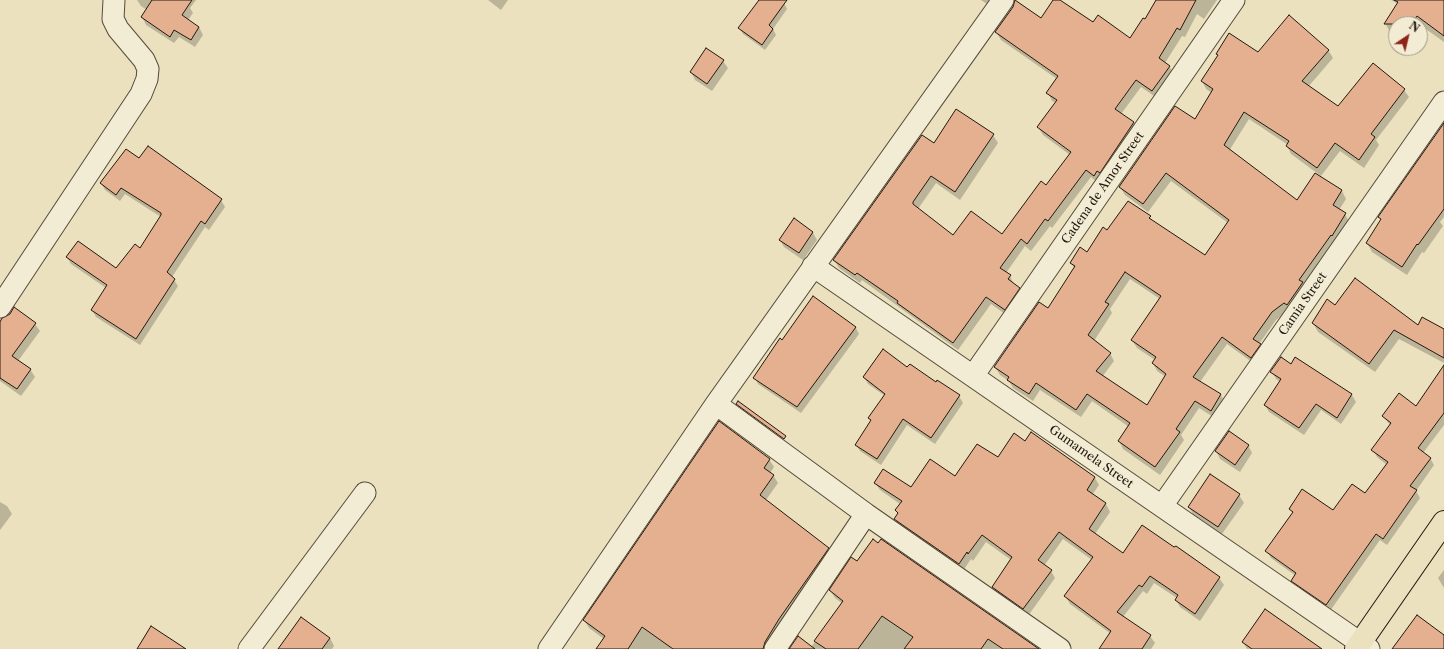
<!DOCTYPE html>
<html>
<head>
<meta charset="utf-8">
<style>
	body { margin:0 }
	#map { position:relative; width:1444px; height:649px; overflow:hidden; background:#ebe1bf; font-family:"Libre Caslon Text",serif }
	canvas { display:block }
	.north { position:absolute; left:1388px; top:16px; width:40px; height:40px; box-sizing:border-box; background:#f2ecd5; border:1px solid #9f9785; border-radius:50%; rotate:35deg; font-size:11px; font-weight:700; line-height:16px; text-align:center; color:#23180e }
	.north::after { content:''; display:block; margin:auto; width:14px; height:18px; background:#8f2418; clip-path:polygon(50% 0,100% 100%,50% 72%,0 100%) }
</style>
</head>
<body>
<div id="map">
<canvas width="1444" height="649"></canvas>
<div class="north">N</div>
</div>
<script>
const c = document.querySelector('canvas').getContext('2d');
c.lineJoin = 'round';
function fill(path, color) { c.fillStyle = color; c.fill(path, 'evenodd'); }
const shape = rows => new Path2D(rows.map(r => 'M' + r).join(''));
function trace(path, color, width, dash) { c.strokeStyle = color; c.lineWidth = width; c.lineCap = dash ? 'butt' : 'round'; c.setLineDash(dash || []); c.stroke(path); }
function drawText(font, color, halo, rows, align = 'center') {
  c.font = font + ' "Libre Caslon Text",serif'; c.lineWidth = 3; c.setLineDash([]); c.textBaseline = 'middle'; c.strokeStyle = halo; c.fillStyle = color; for (const [text, x, y, turn = 0] of rows) {
    c.save(); c.translate(x, y); c.rotate((+turn || 0) * Math.PI / 180); c.textAlign = isNaN(turn) ? turn : align; if (halo) c.strokeText(text, 0, 0); c.fillText(text, 0, 0); c.restore();
  }
}
fill(shape([
	[137,0,196,0,190,8,193,13,188,20,199,27,203,35,195,47,179,37,174,43,146,25,142,17,147,10,141,6],
	[488,0,508,0,501,10],
	[760,0,780,0,784,3,787,9,773,29,776,35,765,50,743,34,740,29],
	[981,0,1001,0,994,9],
	[1054,0,1058,0,1094,24,1131,39,1145,21,1157,0,1217,0,1204,19,1197,14,1185,37,1182,36,1165,63,1169,66,1174,74,1157,98,1141,87,1121,114,1134,123,1138,131,1098,183,1091,177,1052,228,1050,226,1031,251,1025,246,1006,273,1010,276,1014,285,1019,288,1024,296,1009,317,991,304,958,350,862,280,860,283,839,268,834,260,934,145,993,135,998,143,960,200,936,183,918,209,954,236,1003,236,1046,186,1070,155,1043,135,1038,127,1056,103,1052,101,1048,93,1057,79,1001,40,996,32,1041,19],
	[1391,0,1444,0,1444,42,1423,27,1420,32,1420,24,1396,24,1396,38,1392,35,1385,23,1398,4],
	[1328,50,1333,58,1308,87,1338,107,1404,90,1409,97,1376,140,1379,145,1364,168,1340,151,1321,176,1291,154,1287,146,1288,145,1249,119,1229,151,1298,202,1315,174,1342,191,1346,199,1339,210,1345,214,1349,222,1289,310,1276,320,1259,344,1264,352,1256,365,1227,344,1200,382,1221,395,1225,403,1215,418,1199,408,1181,435,1184,440,1160,475,1123,449,1119,441,1129,427,1092,401,1081,417,1040,390,1033,401,1013,388,1009,381,1000,375,995,367,1048,309,1075,269,1071,263,1087,253,1107,231,1150,217,1153,222,1206,257,1228,223,1171,181,1148,212,1125,195,1120,187,1195,120,1212,93,1206,89,1202,81,1218,56,1217,54],
	[1130,279,1160,299,1132,340,1137,348,1155,360,1153,363,1157,371,1166,377,1148,406,1102,377,1114,361,1110,353,1094,341,1112,313,1110,309],
	[723,61,728,68,712,91,695,80,691,72],
	[1444,125,1444,217,1440,222,1443,226,1424,253,1422,252,1407,275,1372,252,1367,243,1382,221,1379,217],
	[148,148,221,200,225,207,209,230,205,227,172,277,178,286,140,345,96,317,92,310,106,288,71,264,67,257,117,270,140,249,161,217,125,194,120,201,105,190,101,183,140,160],
	[794,220,813,233,817,240,803,260,784,247,780,240],
	[813,298,856,328,859,334,801,413,758,384,755,378],
	[1335,306,1419,326,1444,331,1444,363,1399,339,1375,372,1318,332,1313,323],
	[0,323,35,324,40,331,18,361,30,369,35,377,21,396,0,381],
	[1296,358,1352,395,1356,402,1341,424,1321,410,1304,435,1269,412,1265,405,1280,382,1276,379,1272,372,1291,365],
	[1444,367,1444,425,1423,453,1430,458,1434,465,1416,491,1420,498,1387,545,1380,540,1330,611,1296,588,1292,581,1296,576,1271,558,1267,551,1293,514,1290,509,1333,511,1365,495,1387,465,1377,457,1373,450,1390,425,1383,416,1416,407],
	[864,377,936,384,959,396,963,403,935,444,907,425,881,465,860,451,856,445,871,421,870,418,885,396,868,384],
	[1032,433,1095,478,1099,485,1092,495,1106,504,1110,512,1095,534,1123,555,1219,578,1224,585,1200,621,1180,607,1176,600,1177,598,1154,583,1147,594,1143,591,1123,617,1150,636,1155,643,1151,649,1105,649,1111,634,1070,604,1065,596,1092,560,1063,539,1044,566,1051,571,1055,578,1028,616,997,594,993,587,1011,560,986,542,973,561,971,559,963,571,900,526,895,519,898,514,896,510,900,504,880,490,875,483,911,488,955,478,998,459,1026,443],
	[1248,445,1252,453,1240,472,1220,459,1216,451],
	[769,459,774,467,770,473,773,475,778,483,766,500,828,548,833,556,770,649,604,649,604,639,589,628,584,620],
	[1210,476,1239,495,1244,503,1222,534,1193,514,1189,507],
	[0,502,7,506,12,514,0,530],
	[1444,570,1444,588,1438,578],
	[830,590,1031,649,791,649,811,647,843,604,835,598],
	[330,638,334,646,332,649,280,649],
	[1243,642,1314,649,1247,649]
]), '#0003');
const building = shape([
	[152,0,192,0,182,15,199,27,191,40,174,30,170,37,141,17,152,0],
	[759,0,787,0,769,25,773,29,762,45,738,28,759,0],
	[1015,0,1041,18,1053,0,1060,0,1093,22,1098,15,1130,38,1143,18,1145,19,1156,0,1196,0,1180,30,1177,28,1159,58,1170,66,1152,91,1136,80,1115,109,1134,122,1100,173,1097,171,1094,176,1086,170,1048,221,1045,219,1027,244,1021,239,1000,268,1011,275,1008,279,1020,288,1005,310,986,297,953,343,897,303,898,301,857,273,855,275,833,260,922,135,934,143,956,109,994,134,955,192,931,176,913,202,913,204,953,235,971,211,1002,234,1041,181,1046,185,1071,152,1037,127,1057,100,1046,93,1058,76,995,32,1013,7,1015,0],
	[1394,0,1444,0,1444,36,1417,16,1412,24,1384,24,1398,2,1394,0],
	[1289,15,1329,50,1302,81,1338,106,1373,63,1405,89,1371,134,1375,137,1359,160,1335,143,1317,168,1286,146,1289,141,1244,112,1224,145,1297,200,1315,173,1342,190,1333,205,1346,213,1332,236,1331,235,1299,280,1303,282,1287,305,1284,303,1272,312,1253,339,1261,344,1251,358,1222,337,1193,377,1221,394,1211,411,1195,401,1176,429,1180,432,1155,467,1118,441,1130,423,1087,394,1076,410,1036,383,1029,394,1007,380,1009,377,994,367,1039,302,1048,308,1075,266,1070,263,1080,247,1087,252,1103,227,1107,230,1128,201,1151,216,1149,218,1205,255,1229,220,1166,173,1143,204,1119,187,1175,106,1195,119,1213,89,1201,81,1218,55,1216,54,1229,33,1258,52,1289,15],
	[1125,272,1161,296,1131,340,1156,357,1152,363,1166,374,1147,405,1096,371,1111,353,1088,335,1109,304,1105,302,1125,272],
	[706,48,724,60,707,84,690,72,706,48],
	[1444,123,1444,209,1418,245,1417,244,1402,267,1366,243,1381,219,1378,217,1444,123],
	[148,146,222,199,205,224,201,221,167,272,175,279,136,339,91,310,107,285,66,257,78,241,116,268,135,244,140,248,161,215,161,213,121,188,116,195,100,183,126,149,139,158,148,146],
	[794,218,813,232,799,253,779,240,794,218],
	[1355,278,1418,325,1422,317,1444,329,1444,358,1394,330,1369,364,1312,323,1327,299,1335,305,1355,278],
	[813,296,856,327,797,407,753,378,780,338,782,340,813,296],
	[14,307,36,323,12,356,31,369,17,389,0,378,0,322,2,318,10,314,14,307],
	[883,349,907,367,910,364,936,382,937,380,960,395,931,438,903,419,877,459,855,445,871,420,868,418,885,394,863,377,883,349],
	[1281,357,1291,364,1295,357,1352,394,1337,418,1316,404,1299,428,1264,405,1281,379,1270,372,1281,357],
	[1444,365,1444,413,1418,448,1431,458,1410,486,1417,490,1383,539,1376,534,1326,605,1291,581,1296,573,1265,551,1293,512,1289,509,1302,489,1333,510,1352,484,1365,493,1388,462,1371,450,1391,423,1382,416,1399,393,1416,406,1444,365],
	[738,401,786,436,784,439,736,404,738,401],
	[719,421,770,459,764,468,774,475,760,495,829,548,779,619,765,642,763,649,673,649,642,627,628,649,596,649,605,636,583,620,719,421],
	[1229,431,1249,445,1235,465,1215,451,1229,431],
	[1031,432,1095,477,1087,490,1106,503,1089,529,1123,553,1142,525,1174,547,1176,546,1220,577,1195,614,1175,600,1178,595,1150,576,1142,587,1139,585,1117,612,1151,635,1142,649,1099,649,1111,631,1064,596,1093,557,1059,532,1038,560,1052,570,1023,609,992,587,1012,557,982,535,968,554,967,552,959,564,894,519,898,513,895,510,902,501,874,483,883,469,911,487,930,459,955,476,977,444,998,457,1014,433,1025,441,1031,432],
	[1210,474,1240,494,1218,527,1188,507,1210,474],
	[873,539,878,543,881,539,1039,649,1003,649,988,639,981,649,904,649,913,637,882,616,858,649,826,649,814,641,843,601,829,590,851,557,857,561,873,539],
	[1265,609,1322,649,1252,649,1242,642,1265,609],
	[1417,615,1444,635,1444,649,1392,649,1417,615],
	[301,617,330,638,322,649,278,649,301,617],
	[151,626,186,649,137,649,151,626],
	[798,636,815,649,789,649,798,636]
]);
fill(building, '#e4b08f');
trace(building, '#23180e', 1);
const minor = shape([
	[813,266,1369,649],
	[0,307,141,94,147,79,148,69,144,60,118,29,113,19,114,0],
	[973,376,1234,0],
	[716,404,866,514,1060,649],
	[1162,506,1444,102],
	[249,649,365,493],
	[549,649,716,404,1003,0],
	[775,649,866,514]
]);
const major = shape([
	[1356,649,1444,522]
]);
trace(minor, '#554a3a', 23);
trace(major, '#23180e', 24);
trace(minor, '#f2ecd5', 21);
trace(major, '#ebe1bf', 22);
drawText('12px', '#23180e', '#f2ecd5', [
	["Cadena de Amor Street",1103,188,-55],
	["Camia Street",1303,304,-55],
	["Gumamela Street",1091,457,35]
]);
</script>
</body>
</html>
